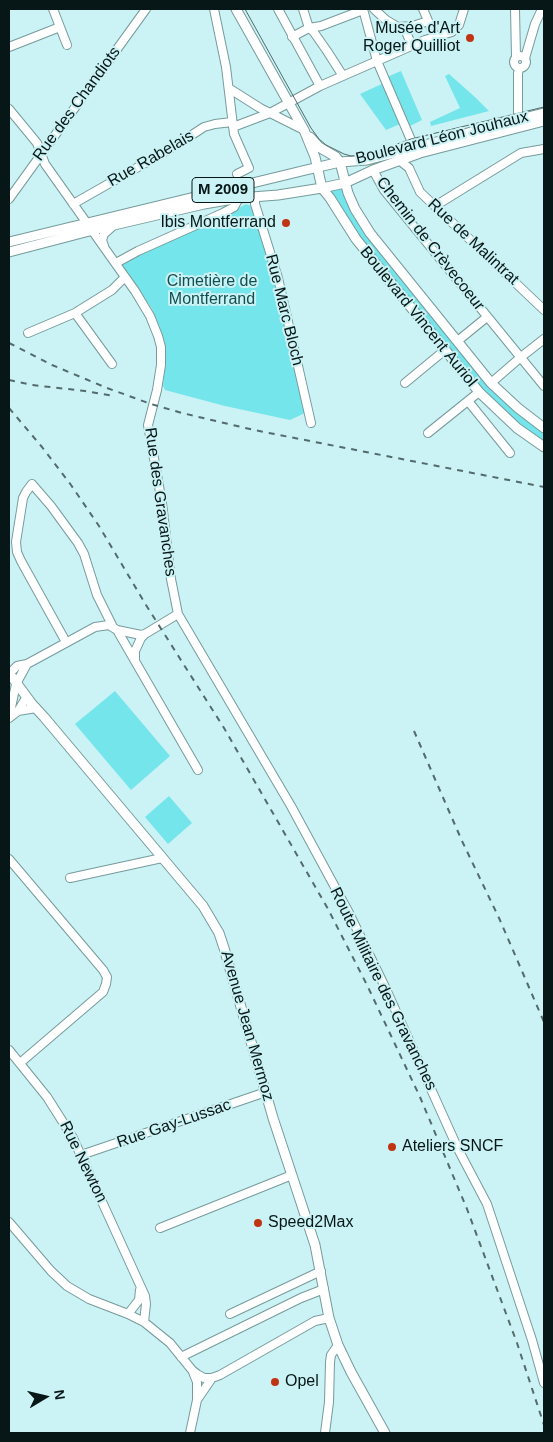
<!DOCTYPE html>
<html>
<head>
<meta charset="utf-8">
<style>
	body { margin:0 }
	#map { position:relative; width:553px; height:1442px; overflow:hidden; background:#cbf2f4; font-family:Arial,sans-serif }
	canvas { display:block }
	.frame { position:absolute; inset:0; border:10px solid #071616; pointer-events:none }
	.north { position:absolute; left:20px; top:1372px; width:50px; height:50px; -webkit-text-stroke:4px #cbf2f4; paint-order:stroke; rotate:81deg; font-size:14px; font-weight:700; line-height:20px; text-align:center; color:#071616 }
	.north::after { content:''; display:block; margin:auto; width:18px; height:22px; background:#071616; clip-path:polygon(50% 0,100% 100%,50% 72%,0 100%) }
</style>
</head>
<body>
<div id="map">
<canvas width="553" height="1442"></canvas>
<div class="frame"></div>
<div class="north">N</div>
</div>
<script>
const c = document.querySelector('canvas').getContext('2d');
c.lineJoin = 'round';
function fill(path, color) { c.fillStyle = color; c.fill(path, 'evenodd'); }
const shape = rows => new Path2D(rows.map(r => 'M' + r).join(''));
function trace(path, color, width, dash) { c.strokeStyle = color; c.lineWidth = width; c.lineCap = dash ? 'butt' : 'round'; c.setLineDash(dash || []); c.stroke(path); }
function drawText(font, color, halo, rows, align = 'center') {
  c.font = font + ' Arial,sans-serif'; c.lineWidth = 4; c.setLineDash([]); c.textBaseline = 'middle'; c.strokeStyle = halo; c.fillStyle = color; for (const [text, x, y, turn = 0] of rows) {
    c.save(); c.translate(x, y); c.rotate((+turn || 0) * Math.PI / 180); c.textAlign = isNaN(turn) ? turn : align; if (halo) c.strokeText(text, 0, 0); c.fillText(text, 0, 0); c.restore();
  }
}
fill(shape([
	[401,71,422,120,408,127,387,77],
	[449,74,476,98,489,111,431,126,430,122,460,108,445,76],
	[384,83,400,124,386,130,360,94],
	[343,186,347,198,487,383,544,432,544,443,522,428,488,397,361,241,329,190],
	[246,204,251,206,275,282,305,413,290,420,225,406,165,390,163,386,166,352,164,339,152,309,122,265,138,254,224,216],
	[115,691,170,756,131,790,75,724],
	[169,796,192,823,168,844,145,817]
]), '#74e5eb');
const minor = shape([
	[53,9,67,45],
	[214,9,226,67,234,134,249,168,237,174],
	[278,9,320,86],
	[303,9,309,28,313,31,327,51,343,76],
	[363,9,377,61,414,147],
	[374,9,386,20,398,27,413,26,428,21],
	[423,9,435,37],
	[515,9,516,57],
	[404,27,412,46],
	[292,37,309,28,321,26,363,10],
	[9,47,60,27],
	'514 62a6 6 0 1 1 12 0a6 6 0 1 1-12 0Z',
	[525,58,535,24,542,9],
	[230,89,260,108,304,130],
	[9,109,37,143,45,164,135,291,150,316,158,336,161,347,161,365,157,390,148,425,162,503,171,579,178,614,145,634,141,635,117,630,109,625,95,627,27,664,17,666,9,674],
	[518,119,518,73,519,69],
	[233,127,270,113,320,86,377,61,425,40,452,32,459,25,464,9],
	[399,160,409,168,420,192,544,310],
	[373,170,384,190,544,386],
	[255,197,255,204,278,278,311,423],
	[9,199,146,9],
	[73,204,175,146,204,127,215,124,232,122],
	[435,206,521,153,544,149],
	[104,246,102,240,104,234,114,225],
	[116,263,138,251,223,213,234,207,239,198],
	[75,313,112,364],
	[28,333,75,313,112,290,125,277],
	[460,339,487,317],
	[405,383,445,350],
	[491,383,521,357,544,339],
	[468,401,510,453],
	[428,433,479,392],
	[178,614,291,806,349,913,385,987,458,1149,487,1204,532,1340,544,1383],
	[117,630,198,770],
	[66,642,21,561,17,552,16,542,23,498,26,492,32,484,51,506,78,543,84,554,97,595,113,627],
	[135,661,135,651,141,638,145,634],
	[18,711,36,708],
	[9,717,16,684,27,664],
	[9,718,18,711,26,698],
	[9,859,103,970,107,977,106,984,103,992,20,1063],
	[70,878,162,858],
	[9,1050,47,1097,73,1138,145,1296,146,1304,144,1322],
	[81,1155,266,1092],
	[9,1222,51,1271,67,1286,89,1299,128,1314,144,1322,170,1343,192,1370,197,1374,204,1378,212,1378,220,1375,315,1321,329,1318],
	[160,1228,292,1175],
	[128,1314,139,1300,140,1290],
	[230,1314,321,1271],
	[181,1357,301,1298,324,1289],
	[197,1400,212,1378],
	[190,1433,197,1400,197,1382,193,1372],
	[325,1433,329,1402,330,1362,331,1355,338,1345]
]);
const major = shape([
	[236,9,304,130,315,157,322,188,330,198,356,239,479,392,517,428,544,447],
	[310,137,319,147,336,157,340,162,348,193,355,209,370,233,437,316,491,383,518,408,544,428],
	[9,242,306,170,340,162,367,160,459,136,483,128,544,113],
	[9,252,101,228,204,204,239,198,278,195,322,188,345,183,373,170,420,153,544,121],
	[9,673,32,704,44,717,203,906,219,933,224,948,273,1118,315,1245,329,1318,338,1345,351,1372,385,1433]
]);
trace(minor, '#769b9c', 10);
trace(major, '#769b9c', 11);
trace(minor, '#fff', 8);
trace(major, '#fff', 9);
trace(shape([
	[245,9,311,128,319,139,326,145,344,154,351,156,367,155,411,139,544,107]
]), '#536b6c', 1);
trace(shape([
	[9,343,52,365,107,388,151,404,182,413,254,430,544,487],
	[9,380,32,385,85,391,114,396],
	[9,408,42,447,71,485,99,526,146,605,224,728,328,909,367,985,420,1097,467,1209,517,1343,544,1425],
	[414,731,462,841,499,918,544,1022]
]), '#536b6c', 2, [6, 6]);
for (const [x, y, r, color] of [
	[470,38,5,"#bf3513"],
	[286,223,5,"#bf3513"],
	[392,1147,5,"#bf3513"],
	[258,1223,5,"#bf3513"],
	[275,1382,5,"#bf3513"]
]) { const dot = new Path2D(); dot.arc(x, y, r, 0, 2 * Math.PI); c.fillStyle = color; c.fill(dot); trace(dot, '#cbf2f4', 2); }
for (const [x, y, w] of [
	[223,190,62]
]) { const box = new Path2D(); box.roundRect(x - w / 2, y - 12.5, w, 25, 4); c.fillStyle = '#cbf2f4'; c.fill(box); trace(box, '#071616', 1); }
drawText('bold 15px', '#071616', null, [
	["M 2009",223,190]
]);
drawText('16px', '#071616', '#cbf2f4', [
	["Musée d'Art",460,29,"right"],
	["Roger Quilliot",460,47,"right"],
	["Ibis Montferrand",276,223,"right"],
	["Ateliers SNCF",402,1147],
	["Speed2Max",268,1223],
	["Opel",285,1382]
], 'left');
drawText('16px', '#071616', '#cbf2f4', [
	["Rue des Chandiots",77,104,-54],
	["Boulevard Léon Jouhaux",442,138,-14],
	["Rue Rabelais",151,159,-30],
	["Rue de Malintrat",473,242,43],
	["Chemin de Crèvecoeur",430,244,52],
	["Rue Marc Bloch",284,310,76],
	["Boulevard Vincent Auriol",418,317,51],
	["Rue des Gravanches",160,502,82],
	["Route Militaire des Gravanches",383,989,64],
	["Avenue Jean Mermoz",247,1026,74],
	["Rue Gay-Lussac",174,1124,-19],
	["Rue Newton",83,1162,64]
]);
drawText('16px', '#114e51', '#cbf2f4', [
	["Cimetière de",212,282],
	["Montferrand",212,300]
]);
</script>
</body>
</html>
